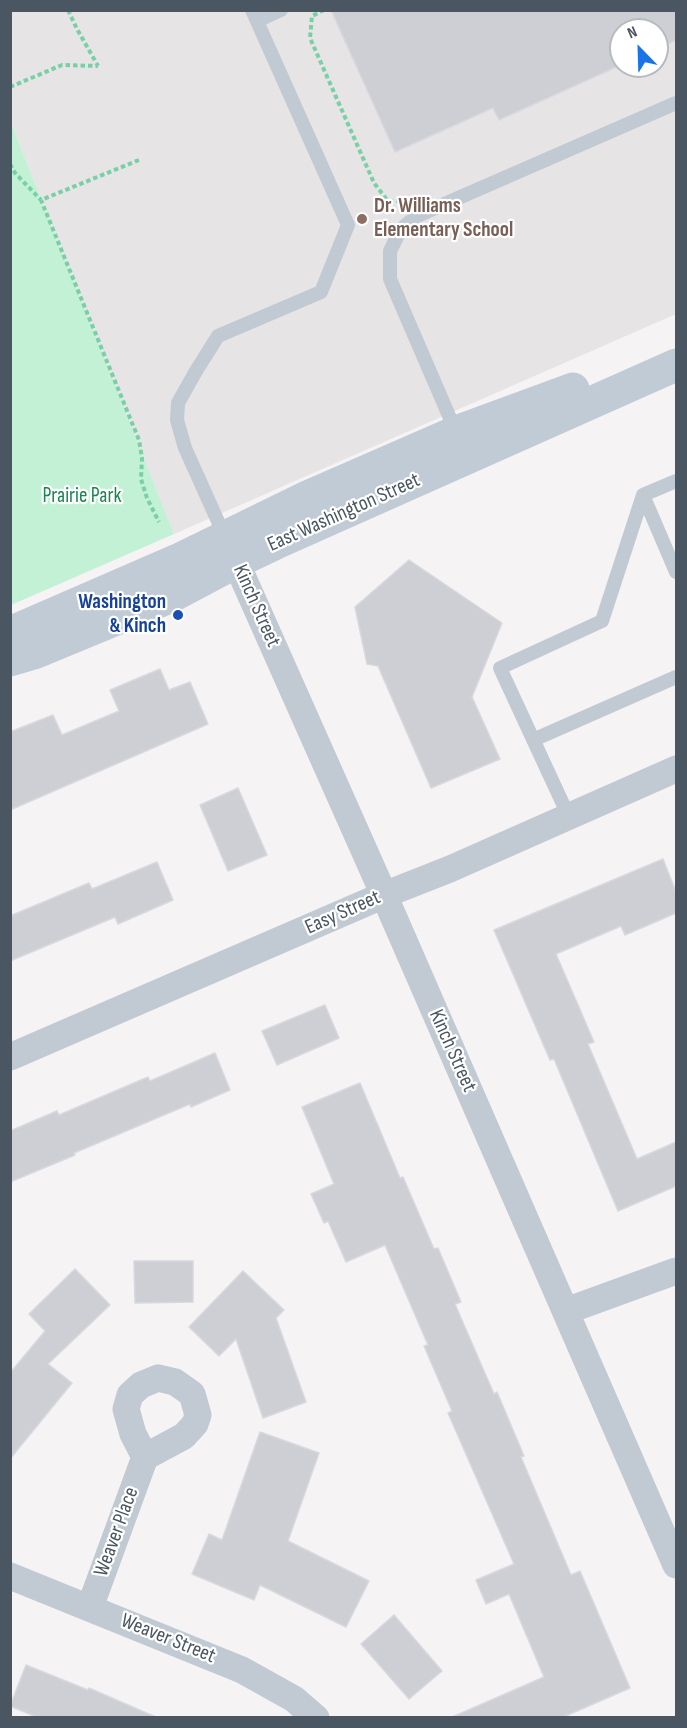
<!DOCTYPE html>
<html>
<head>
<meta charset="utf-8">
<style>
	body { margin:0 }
	#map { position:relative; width:687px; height:1728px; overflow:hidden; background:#f5f3f3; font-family:"Sofia Sans Condensed",sans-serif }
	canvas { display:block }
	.frame { position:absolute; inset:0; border:12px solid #4a5661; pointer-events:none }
	.north { position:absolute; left:609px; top:18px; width:60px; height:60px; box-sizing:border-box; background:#fff; border:2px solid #b7bbc0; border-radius:50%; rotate:337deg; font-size:16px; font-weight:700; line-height:24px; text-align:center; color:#4a5661 }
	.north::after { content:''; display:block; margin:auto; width:21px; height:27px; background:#1a73e8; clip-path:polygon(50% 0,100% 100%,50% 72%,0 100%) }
</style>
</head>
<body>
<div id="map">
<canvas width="687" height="1728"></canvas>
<div class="frame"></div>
<div class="north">N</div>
</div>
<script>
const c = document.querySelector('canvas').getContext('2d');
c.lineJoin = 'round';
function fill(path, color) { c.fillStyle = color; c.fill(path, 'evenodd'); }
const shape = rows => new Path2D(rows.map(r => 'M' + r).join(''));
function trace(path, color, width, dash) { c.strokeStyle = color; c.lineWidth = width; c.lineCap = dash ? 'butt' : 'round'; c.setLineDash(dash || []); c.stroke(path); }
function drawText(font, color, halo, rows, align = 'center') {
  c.font = font + ' "Sofia Sans Condensed",sans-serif'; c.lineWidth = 4.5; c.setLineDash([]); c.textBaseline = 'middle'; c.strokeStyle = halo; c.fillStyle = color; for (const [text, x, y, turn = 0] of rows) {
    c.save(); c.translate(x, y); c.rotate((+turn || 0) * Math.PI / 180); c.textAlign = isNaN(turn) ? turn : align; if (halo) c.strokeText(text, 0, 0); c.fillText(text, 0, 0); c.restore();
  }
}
fill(shape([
	[11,11,676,11,676,314,174,534,11,123],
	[621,30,657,30,657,66,621,66]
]), '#e6e4e5');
fill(shape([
	[11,123,174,534,11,605,10,605]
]), '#c3f1d5');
const building = shape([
	[331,10,676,10,676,40,657,49,657,30,621,30,621,65,499,120,493,108,395,152,331,10],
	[409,560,502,623,472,697,500,759,431,788,378,666,367,664,355,607,409,560],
	[160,669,169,690,190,682,208,724,10,810,10,732,53,715,62,735,119,711,110,690,160,669],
	[238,788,267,855,228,871,200,805,238,788],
	[663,859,676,892,676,913,625,935,621,926,556,954,594,1042,588,1044,637,1159,676,1142,676,1186,618,1211,554,1059,550,1060,494,930,663,859],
	[157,862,173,900,118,924,115,917,10,961,10,916,89,883,92,889,157,862],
	[325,1005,339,1038,277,1065,262,1031,325,1005],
	[215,1053,230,1090,191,1107,190,1104,74,1153,75,1155,10,1182,10,1131,57,1111,59,1115,148,1077,150,1081,215,1053],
	[360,1083,400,1178,403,1177,434,1249,438,1248,461,1302,455,1304,494,1394,497,1392,524,1456,521,1457,571,1575,580,1571,630,1688,561,1718,450,1718,544,1677,509,1594,486,1604,476,1580,514,1564,448,1413,452,1411,424,1346,428,1345,385,1245,346,1262,328,1221,324,1223,311,1194,334,1184,302,1107,360,1083],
	[134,1261,193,1261,193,1302,135,1303,134,1261],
	[75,1269,110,1305,48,1364,72,1383,10,1459,10,1373,45,1331,29,1314,75,1269],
	[243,1271,284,1310,276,1318,306,1402,263,1418,236,1339,219,1356,189,1327,243,1271],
	[260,1432,319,1453,288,1541,369,1581,346,1627,260,1585,254,1600,192,1574,209,1534,222,1540,260,1432],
	[394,1615,442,1671,409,1699,361,1644,394,1615],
	[26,1665,88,1690,89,1688,158,1718,39,1718,10,1706,26,1665]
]);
fill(building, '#cdcfd5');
trace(building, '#d7d9de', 1.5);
trace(shape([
	[68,10,77,29,98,66],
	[324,10,312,16,310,38,374,183,388,201,399,201],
	[10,87,62,65,98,66],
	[139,160,41,200,139,440,142,458,141,479,147,498,159,522],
	[10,164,15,173,41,200]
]), '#7ad0a6', 4, [4.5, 3]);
trace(shape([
	[257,21,281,10],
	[456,432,390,279,390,251,401,229,417,216,676,103],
	[643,495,676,572],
	[225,537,185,448,177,420,178,403,196,371,218,336,321,292,348,225,252,10],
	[533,740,676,677],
	[569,817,500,668,602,621,643,495,676,481]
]), '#c1cad2', 14);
trace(shape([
	[228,544,384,895,676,1565],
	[10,1057,384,895,450,869,676,769],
	[566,1311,676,1271],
	[158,1378,175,1382,192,1394,198,1415,195,1424,184,1436,145,1457,133,1434,126,1409,130,1395,141,1385,158,1378],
	[10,1576,242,1670,294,1699,316,1718],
	[90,1607,145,1457]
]), '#c1cad2', 27);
trace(shape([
	[10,633,178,560,307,497,456,432,573,389],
	[10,660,34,653,172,596,236,562,276,543,676,365]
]), '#c1cbd6', 33);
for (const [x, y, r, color] of [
	[362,219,6,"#8d6e63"],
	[178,615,6,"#1a4fb4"]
]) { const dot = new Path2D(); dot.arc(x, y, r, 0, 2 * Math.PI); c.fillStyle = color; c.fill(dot); trace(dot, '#fff', 2); }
drawText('bold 21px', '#785e54', '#fff', [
	["Dr. Williams",374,207],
	["Elementary School",374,231]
], 'left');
drawText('21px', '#17864f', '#fff', [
	["Prairie Park",82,497]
]);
drawText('21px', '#4a5661', '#fff', [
	["East Washington Street",344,513,-24],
	["Kinch Street",256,606,66],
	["Easy Street",343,913,-24],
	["Kinch Street",452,1051,66],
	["Weaver Place",117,1532,-70],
	["Weaver Street",168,1639,22]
]);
drawText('bold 21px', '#164399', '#fff', [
	["Washington",166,603],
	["& Kinch",166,627]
], 'right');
</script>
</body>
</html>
